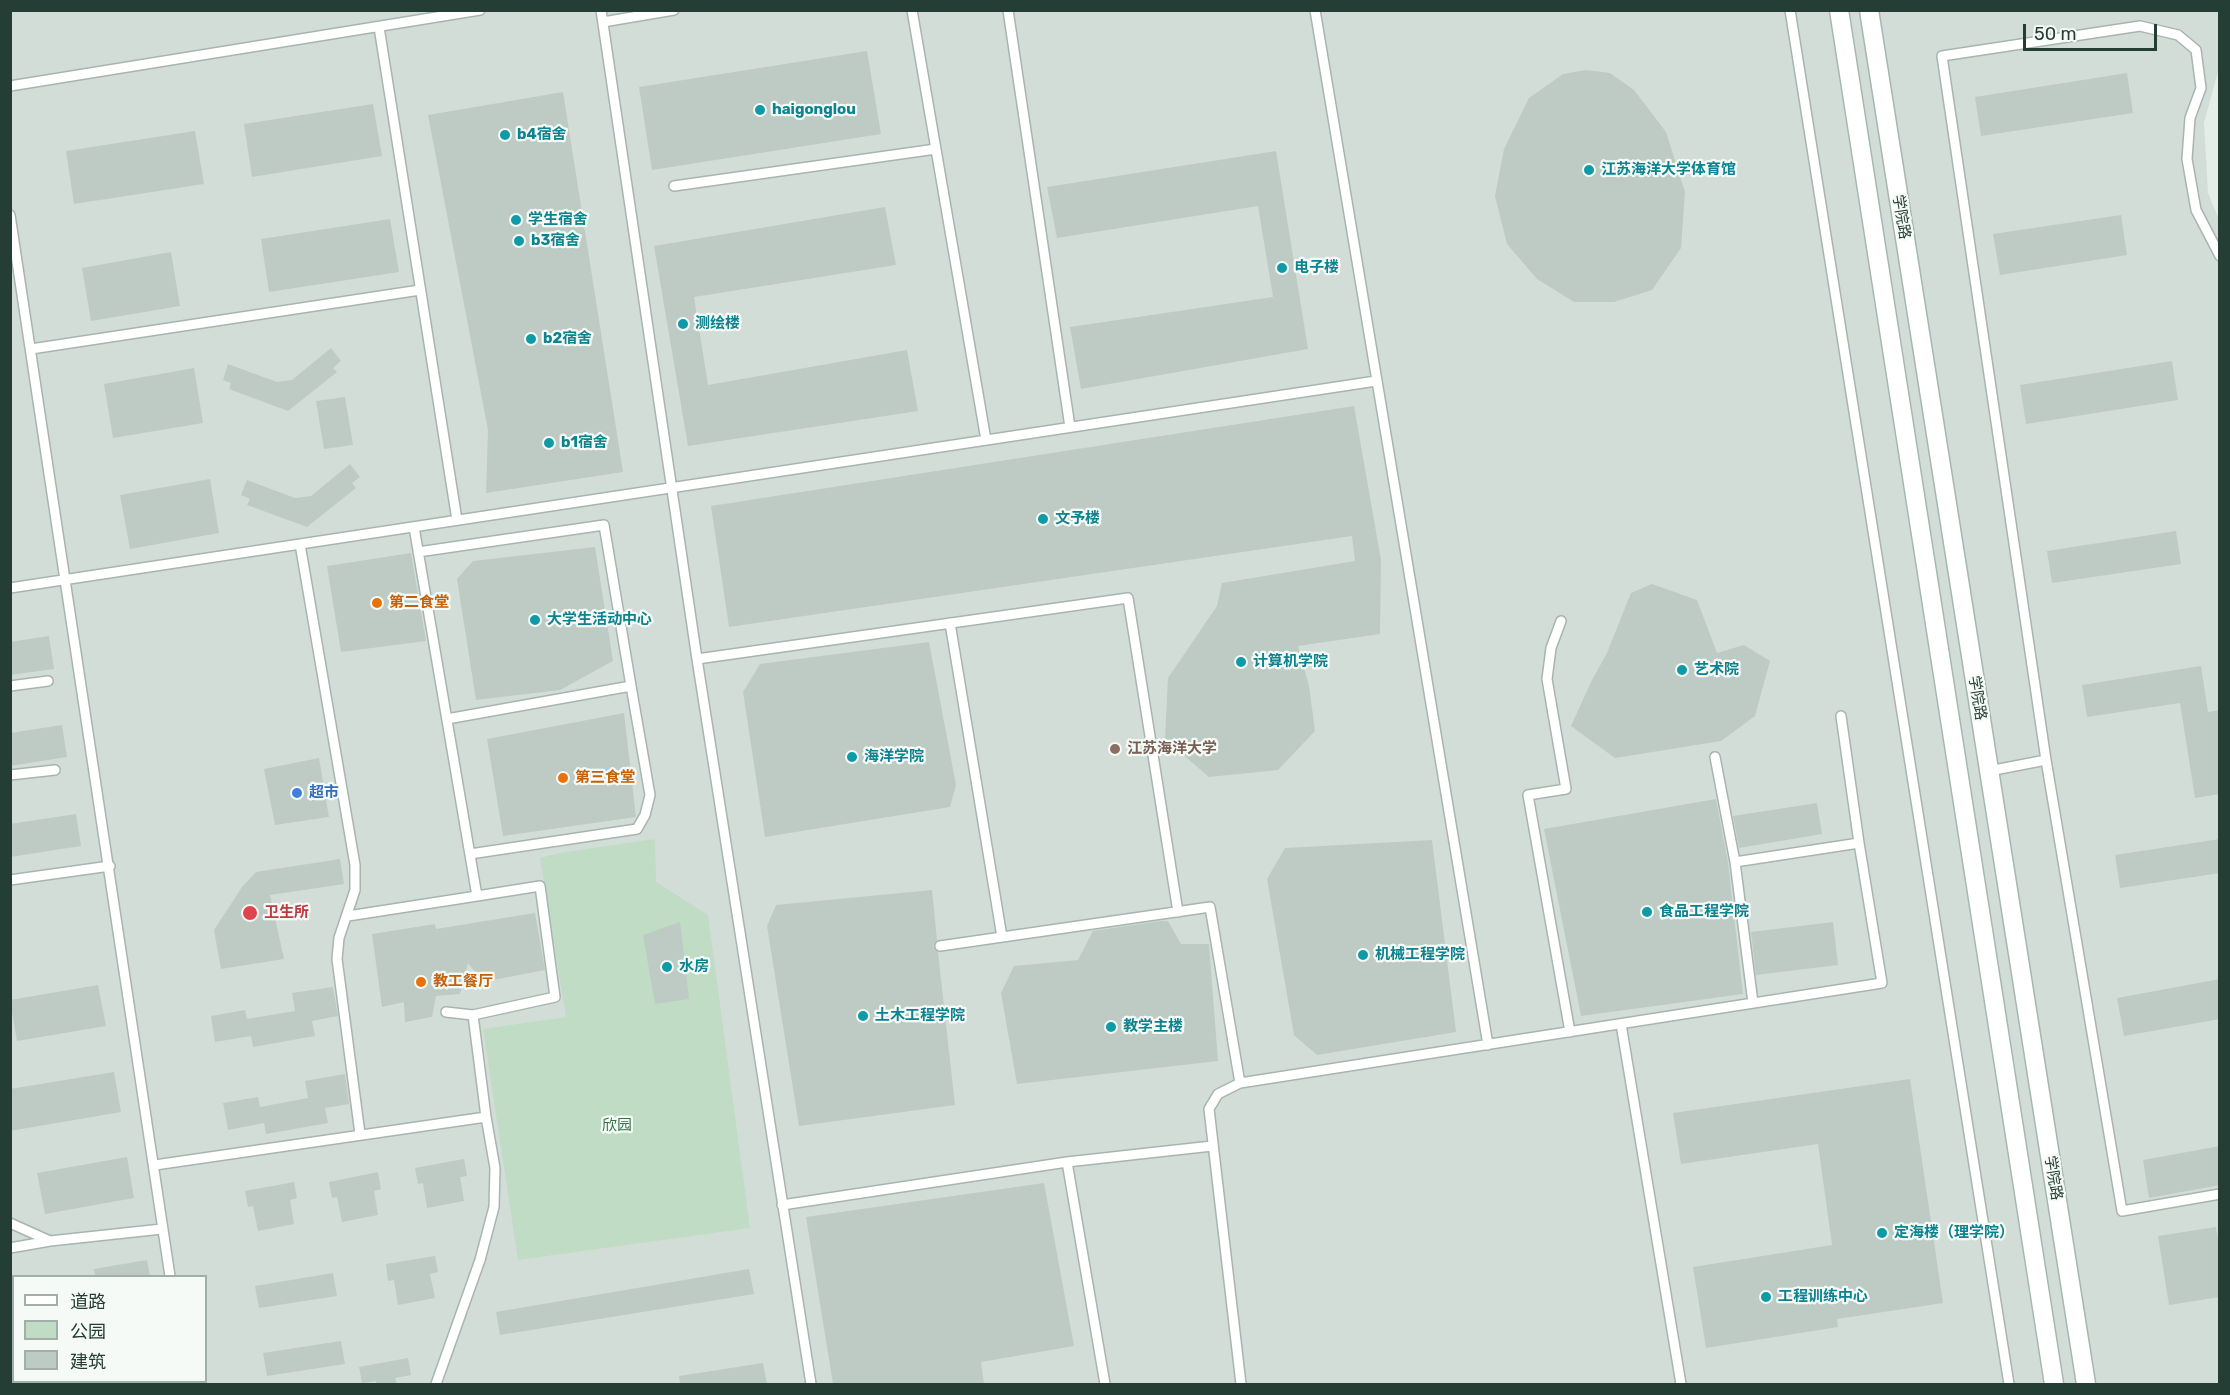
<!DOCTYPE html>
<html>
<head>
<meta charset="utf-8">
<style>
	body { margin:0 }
	#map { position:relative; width:2230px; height:1395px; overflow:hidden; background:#e5ede9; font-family:Rubik,"Noto Sans SC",sans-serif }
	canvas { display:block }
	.frame { position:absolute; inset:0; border:12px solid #253e35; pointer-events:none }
	.legend { position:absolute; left:12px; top:1275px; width:195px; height:108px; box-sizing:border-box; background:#f5faf7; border:2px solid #a2afa9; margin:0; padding:8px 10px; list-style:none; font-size:18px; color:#253e35 }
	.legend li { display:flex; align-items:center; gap:12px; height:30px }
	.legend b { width:30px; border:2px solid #a2afa9 }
	.scale { position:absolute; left:2023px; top:24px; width:134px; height:27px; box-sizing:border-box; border:3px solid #253e35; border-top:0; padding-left:8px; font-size:18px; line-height:21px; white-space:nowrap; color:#253e35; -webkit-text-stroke:4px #f5faf7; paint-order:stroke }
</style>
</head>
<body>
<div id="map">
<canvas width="2230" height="1395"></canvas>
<div class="frame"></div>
<ul class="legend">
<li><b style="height:8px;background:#fff"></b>道路</li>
<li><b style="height:16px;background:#c0dcc5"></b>公园</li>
<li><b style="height:16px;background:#bdcbc4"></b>建筑</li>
</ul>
<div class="scale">50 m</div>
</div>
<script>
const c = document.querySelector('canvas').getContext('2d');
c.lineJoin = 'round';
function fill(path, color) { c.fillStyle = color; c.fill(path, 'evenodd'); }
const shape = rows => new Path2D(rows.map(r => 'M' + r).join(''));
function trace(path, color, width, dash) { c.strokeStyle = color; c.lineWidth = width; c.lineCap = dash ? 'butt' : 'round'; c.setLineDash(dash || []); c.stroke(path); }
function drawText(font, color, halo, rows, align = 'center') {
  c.font = font + ' Rubik,"Noto Sans SC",sans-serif'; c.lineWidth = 4.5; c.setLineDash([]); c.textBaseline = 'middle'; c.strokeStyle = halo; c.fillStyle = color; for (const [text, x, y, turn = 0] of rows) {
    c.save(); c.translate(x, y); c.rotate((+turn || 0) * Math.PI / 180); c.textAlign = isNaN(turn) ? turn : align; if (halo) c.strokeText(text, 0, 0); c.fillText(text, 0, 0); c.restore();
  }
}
fill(shape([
	[10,11,2219,11,2219,68,2204,123,2208,193,2220,222,2219,1384,11,1384],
	[14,1276,206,1276,206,1382,14,1382]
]), '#d3ddd8');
fill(shape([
	[655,839,656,882,708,915,750,1228,518,1260,483,1029,566,1017,540,858,559,853]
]), '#c0dcc5');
fill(shape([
	[867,51,881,134,652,170,639,87],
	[1586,70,1610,73,1634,90,1666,132,1685,192,1681,248,1652,290,1614,302,1574,302,1537,279,1507,244,1495,196,1504,149,1529,98,1563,74],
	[2127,73,2133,113,1981,136,1975,97],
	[563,92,623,472,486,493,488,430,428,115],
	[373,104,382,156,252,177,244,124],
	[195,131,204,184,74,204,66,151],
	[1276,151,1308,349,1081,389,1070,327,1273,297,1258,206,1057,238,1047,187],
	[885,207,896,265,694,297,708,385,907,350,918,411,688,446,654,246],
	[2121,215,2127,255,2000,275,1993,234],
	[390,219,399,272,269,292,261,239],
	[171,252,180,306,91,321,82,268],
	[331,348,341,361,333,368,337,372,288,411,229,389,231,383,223,380,228,364,277,382,292,380],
	[2172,361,2178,400,2026,424,2020,385],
	[194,368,203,423,113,438,104,384],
	[345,397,353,445,324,449,316,401],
	[1354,406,1381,560,1380,634,1298,646,1309,686,1315,731,1278,770,1209,777,1165,739,1168,678,1217,606,1222,583,1355,561,1352,536,729,627,711,506],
	[350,464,360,477,352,483,356,488,307,527,247,505,250,499,241,495,247,480,295,498,311,496],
	[210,479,219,533,130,549,120,495],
	[2176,531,2181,564,2052,583,2047,551],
	[595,547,613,661,560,690,476,700,457,579,473,561],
	[411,553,426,641,341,652,327,566],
	[1652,584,1697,600,1717,653,1744,645,1770,661,1755,716,1721,741,1615,758,1571,726,1592,680,1607,653,1631,593],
	[49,636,54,669,10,675,10,642],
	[929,642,956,785,950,807,765,837,743,692,760,664],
	[2201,666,2208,712,2220,710,2220,794,2195,798,2180,703,2087,717,2082,685],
	[624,713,636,817,503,836,487,739],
	[62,725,67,757,10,766,10,733],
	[319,758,329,817,275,825,264,769],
	[1716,799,1728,863,1743,994,1581,1016,1544,829],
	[1817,803,1822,834,1739,848,1733,816],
	[76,814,81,846,10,857,10,824],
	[2220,839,2220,873,2120,888,2115,855],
	[1432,840,1456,1032,1317,1055,1294,1035,1267,879,1285,848],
	[340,859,344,884,270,895,284,959,221,969,214,930,242,887,256,872],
	[932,890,937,940,933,946,938,952,955,1105,799,1126,767,926,776,905],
	[535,913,545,970,483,982,468,963,460,994,436,996,432,1017,405,1022,404,1002,382,1007,372,934,435,924,436,929],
	[1161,921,1168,921,1181,944,1209,944,1218,1061,1017,1084,1001,993,1014,966,1078,960,1093,931],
	[680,922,689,999,655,1004,643,935],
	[1833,922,1838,965,1756,975,1751,932],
	[2220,979,2220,1019,2124,1036,2117,998],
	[98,985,106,1026,17,1041,10,1000],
	[333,987,338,1016,312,1021,315,1036,253,1047,251,1036,215,1042,211,1016,245,1010,247,1019,295,1011,292,993],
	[114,1072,121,1112,10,1131,10,1089],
	[345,1074,349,1104,325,1108,328,1123,266,1134,264,1123,228,1130,223,1103,258,1097,260,1107,308,1098,305,1081],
	[1910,1079,1943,1303,1837,1319,1838,1327,1706,1348,1693,1267,1832,1245,1818,1144,1681,1164,1673,1113],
	[2220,1146,2220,1185,2149,1198,2143,1160],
	[127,1157,134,1198,45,1214,37,1173],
	[464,1159,467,1176,460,1177,464,1201,427,1208,423,1183,418,1184,415,1168],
	[378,1172,381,1189,374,1191,378,1215,342,1222,337,1197,332,1198,329,1182],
	[294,1182,297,1198,290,1200,294,1224,258,1231,253,1206,248,1207,245,1191],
	[1044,1183,1074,1346,981,1362,984,1384,833,1384,806,1217],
	[2216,1227,2220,1252,2220,1297,2169,1305,2158,1236],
	[435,1256,438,1272,430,1274,435,1298,398,1305,394,1280,388,1281,386,1264],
	[147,1260,150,1276,95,1276,94,1269],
	[749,1269,754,1294,500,1335,496,1312],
	[333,1273,337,1296,259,1308,255,1286],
	[341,1341,345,1364,267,1376,263,1353],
	[408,1358,411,1375,395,1378,397,1384,376,1384,376,1381,362,1383,359,1367],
	[763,1363,767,1384,680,1384,679,1376]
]), '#bdcbc4');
const service = shape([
	[601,10,697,659,811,1384],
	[912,10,986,440],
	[1008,10,1070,427],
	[1315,10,1488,1045],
	[1790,10,2009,1384],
	[603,22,674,10],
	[379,27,457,520],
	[10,86,480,10],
	[674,186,936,149],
	[10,215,170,1276],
	[2220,256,2196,210,2187,159,2190,118,2201,88,2196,50,2178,35,2140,26,1942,56,2046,760,2122,1211,2220,1194],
	[31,349,420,290],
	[300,544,355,865,355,890,339,938,337,959,360,1134],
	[418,552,604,525,631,686,447,719],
	[10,588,1376,381],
	[1561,621,1551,648,1547,679,1566,789,1528,795,1570,1032],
	[950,623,1002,937],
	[697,659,1128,598,1178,912],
	[10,686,48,681],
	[1715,757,1735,862,1753,1003],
	[1989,771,2046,760],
	[10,775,55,770],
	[470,854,637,829,645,815,650,795,631,686],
	[1735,862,1859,843,1841,716],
	[10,880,110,866],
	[348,916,477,896,414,527],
	[940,946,1210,907,1240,1083],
	[446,1012,473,1015,555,997,540,886,477,896],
	[1621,1024,1681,1384],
	[1067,1162,1212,1146],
	[155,1165,486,1117,473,1015],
	[782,1205,1067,1162,1105,1384],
	[10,1223,50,1241,162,1229],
	[10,1248,50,1241],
	[187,1382,187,1384],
	[436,1384,480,1260,494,1207,495,1168,486,1117],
	[1241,1384,1209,1109,1218,1094,1240,1083,1882,983,1859,843]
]);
const secondary = shape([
	[1839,10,2054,1384],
	[1869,10,2086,1384]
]);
trace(service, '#a8b5af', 12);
trace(secondary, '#a4b8af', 21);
trace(service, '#fff', 9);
trace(secondary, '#fff', 18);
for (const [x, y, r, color] of [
	[760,110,6,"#0f9aa8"],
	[505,135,6,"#0f9aa8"],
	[1589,170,6,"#0f9aa8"],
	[516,220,6,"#0f9aa8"],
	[519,241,6,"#0f9aa8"],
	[1282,268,6,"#0f9aa8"],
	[683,324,6,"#0f9aa8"],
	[531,339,6,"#0f9aa8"],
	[549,443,6,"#0f9aa8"],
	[1043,519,6,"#0f9aa8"],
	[377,603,6,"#e8710a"],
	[535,620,6,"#0f9aa8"],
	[1241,662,6,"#0f9aa8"],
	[1682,670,6,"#0f9aa8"],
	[1115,749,6,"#8d6e63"],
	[852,757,6,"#0f9aa8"],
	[563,778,6,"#e8710a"],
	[297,793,6,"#3f7fe0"],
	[1647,912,6,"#0f9aa8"],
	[250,913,8,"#e0444e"],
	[1363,955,6,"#0f9aa8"],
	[667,967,6,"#0f9aa8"],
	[421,982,6,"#e8710a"],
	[863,1016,6,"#0f9aa8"],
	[1111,1027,6,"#0f9aa8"],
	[1882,1233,6,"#0f9aa8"],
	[1766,1297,6,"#0f9aa8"]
]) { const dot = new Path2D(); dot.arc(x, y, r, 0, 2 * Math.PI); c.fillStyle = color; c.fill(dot); trace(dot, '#f5faf7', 2); }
drawText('bold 15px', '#0d838f', '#f5faf7', [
	["haigonglou",772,110],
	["b4宿舍",517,135],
	["江苏海洋大学体育馆",1601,170],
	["学生宿舍",528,220],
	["b3宿舍",531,241],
	["电子楼",1294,268],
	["测绘楼",695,324],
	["b2宿舍",543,339],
	["b1宿舍",561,443],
	["文予楼",1055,519],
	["大学生活动中心",547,620],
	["计算机学院",1253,662],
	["艺术院",1694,670],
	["海洋学院",864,757],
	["食品工程学院",1659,912],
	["机械工程学院",1375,955],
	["水房",679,967],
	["土木工程学院",875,1016],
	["教学主楼",1123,1027],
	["定海楼（理学院）",1894,1233],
	["工程训练中心",1778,1297]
], 'left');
drawText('15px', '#253e35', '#f5faf7', [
	["学院路",1901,217,81],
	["学院路",1977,698,81],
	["学院路",2053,1178,81]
]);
drawText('bold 15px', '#c56008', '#f5faf7', [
	["第二食堂",389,603],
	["第三食堂",575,778],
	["教工餐厅",433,982]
], 'left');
drawText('bold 15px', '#785e54', '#f5faf7', [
	["江苏海洋大学",1127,749]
], 'left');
drawText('bold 15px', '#366cbe', '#f5faf7', [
	["超市",309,793]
], 'left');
drawText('bold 15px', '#be3a42', '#f5faf7', [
	["卫生所",264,913]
], 'left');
drawText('15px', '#327245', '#f5faf7', [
	["欣园",617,1126]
]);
</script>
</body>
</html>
